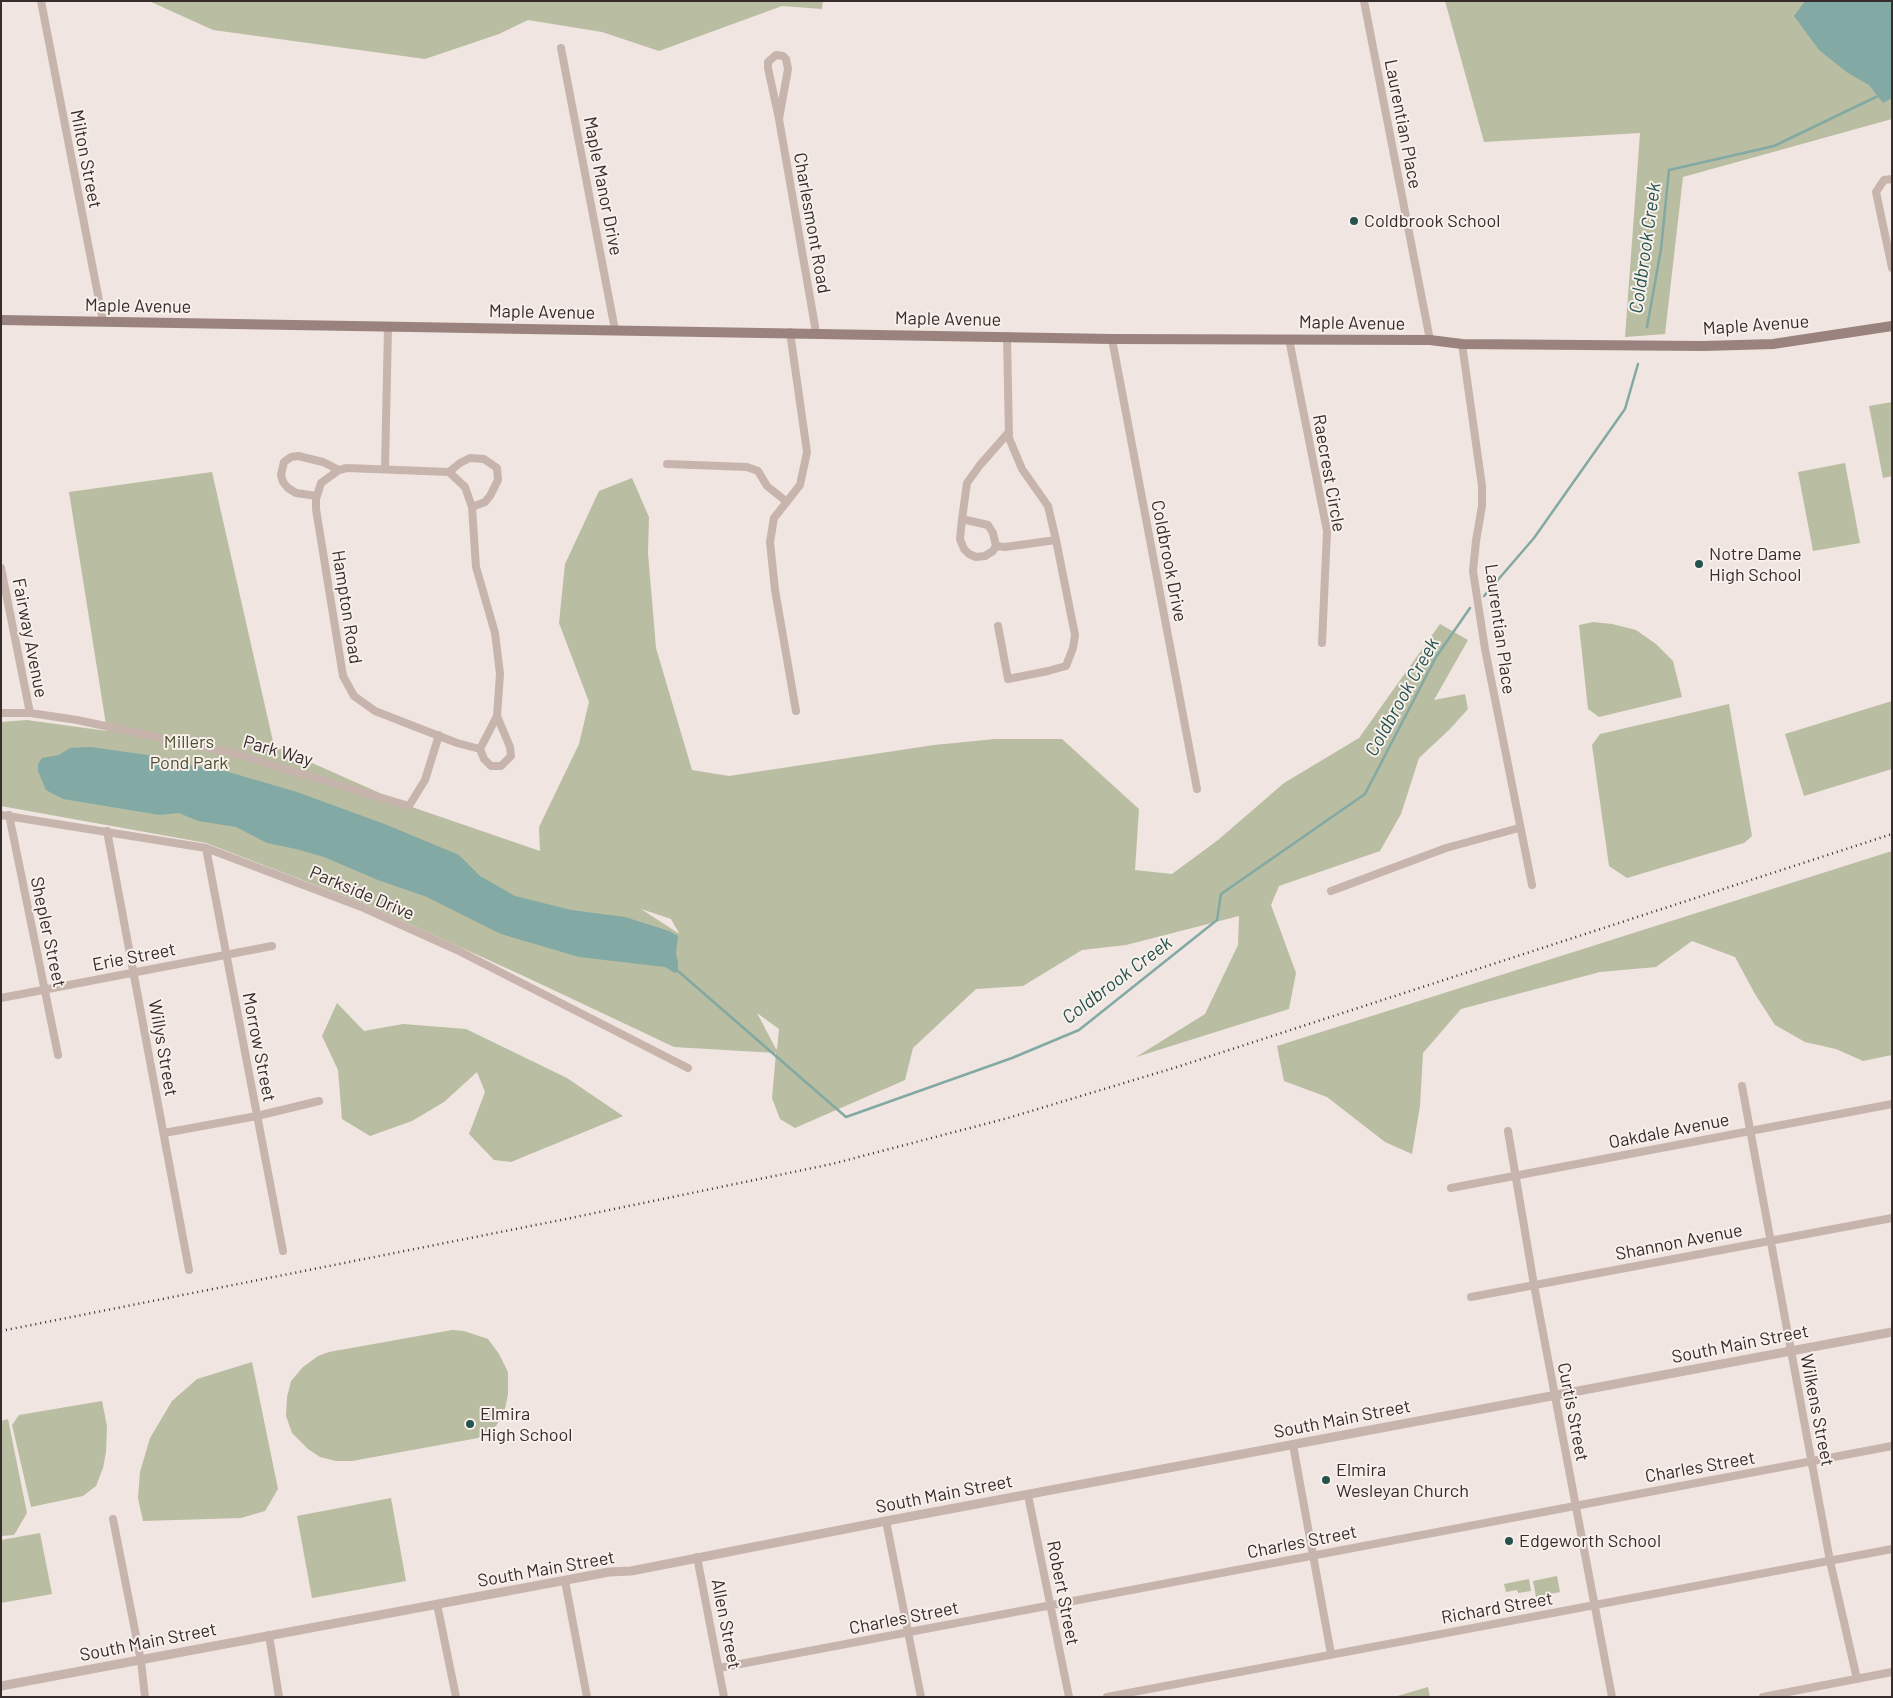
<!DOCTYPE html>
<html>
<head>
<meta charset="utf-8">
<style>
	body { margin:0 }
	#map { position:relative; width:1893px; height:1698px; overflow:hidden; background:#f0e5e0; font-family:Barlow,sans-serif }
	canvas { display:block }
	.frame { position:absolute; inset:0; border:2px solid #362c2b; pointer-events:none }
</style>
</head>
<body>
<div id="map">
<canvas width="1893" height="1698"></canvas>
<div class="frame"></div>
</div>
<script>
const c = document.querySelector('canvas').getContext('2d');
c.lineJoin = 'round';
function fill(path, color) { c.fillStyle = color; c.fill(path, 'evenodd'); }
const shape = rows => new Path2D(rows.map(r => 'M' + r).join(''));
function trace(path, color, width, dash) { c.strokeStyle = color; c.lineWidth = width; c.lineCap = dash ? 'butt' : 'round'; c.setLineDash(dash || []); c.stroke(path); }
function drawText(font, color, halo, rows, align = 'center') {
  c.font = font + ' Barlow,sans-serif'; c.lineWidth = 4; c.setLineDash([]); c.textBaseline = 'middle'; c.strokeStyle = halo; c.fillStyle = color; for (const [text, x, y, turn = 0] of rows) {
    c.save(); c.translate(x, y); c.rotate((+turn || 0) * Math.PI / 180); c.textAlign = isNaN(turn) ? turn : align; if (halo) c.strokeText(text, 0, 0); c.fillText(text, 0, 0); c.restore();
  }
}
fill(shape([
	[149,1,823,1,822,9,782,6,659,51,602,32,528,20,499,34,425,59,213,30],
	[1445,1,1892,1,1892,119,1683,177,1665,334,1625,337,1640,133,1484,142],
	[1892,402,1892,476,1883,478,1869,406],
	[1845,463,1860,543,1813,551,1798,472],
	[212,472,274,746,409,806,540,851,539,827,579,744,589,702,559,623,565,564,599,491,632,478,649,517,648,553,656,648,692,770,729,776,934,745,995,739,1062,739,1139,809,1135,870,1172,874,1218,840,1284,783,1359,738,1440,624,1468,640,1434,700,1465,694,1468,709,1450,729,1419,758,1401,814,1380,851,1279,886,1271,905,1296,973,1289,1009,1136,1057,1205,1014,1238,945,1239,916,1126,945,1082,950,1023,986,976,989,913,1048,905,1080,795,1128,780,1119,772,1098,776,1053,674,1047,528,978,370,906,206,843,1,806,1,722,27,720,107,731,69,492],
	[641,909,671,919,679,933,678,933],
	[757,1013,779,1029,777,1049,776,1049],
	[1593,622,1612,624,1636,630,1656,644,1673,661,1682,697,1599,717,1588,709,1579,625],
	[1892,701,1892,769,1804,796,1785,734],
	[1729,704,1752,836,1744,843,1627,878,1609,866,1592,745,1600,734],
	[1892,851,1892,1055,1863,1061,1836,1049,1805,1042,1775,1025,1755,994,1735,957,1692,941,1656,967,1600,972,1461,1009,1423,1053,1420,1106,1412,1154,1385,1142,1327,1097,1284,1081,1277,1046],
	[337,1003,364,1031,403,1024,466,1029,567,1078,623,1116,511,1162,494,1160,469,1134,485,1092,477,1072,444,1102,412,1121,370,1136,342,1119,338,1070,322,1036],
	[452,1330,464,1331,488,1339,499,1354,508,1372,508,1394,504,1414,496,1426,478,1438,352,1461,336,1461,320,1457,308,1449,292,1433,286,1416,287,1397,291,1381,303,1367,318,1356,329,1352],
	[252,1362,278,1489,265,1511,241,1518,143,1521,138,1498,140,1472,150,1438,172,1401,197,1379],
	[102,1401,107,1426,106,1452,103,1468,96,1486,83,1496,31,1507,12,1425,19,1415],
	[8,1419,27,1513,14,1535,1,1536,1,1421],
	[391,1498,406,1581,312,1598,297,1516],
	[40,1533,52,1594,1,1603,1,1540],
	[1557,1576,1560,1592,1536,1597,1533,1581],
	[1529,1579,1531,1591,1518,1593,1517,1590,1506,1592,1504,1584],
	[1428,1687,1430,1697,1393,1697,1401,1695]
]), '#b9bda1');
fill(shape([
	[1805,1,1888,1,1892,3,1892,98,1883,103,1869,85,1848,73,1819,50,1794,16],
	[90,747,148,755,187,765,218,769,297,792,387,825,459,855,480,876,515,896,571,910,625,917,669,931,678,936,676,953,678,963,678,971,675,973,665,967,579,957,501,934,427,897,378,880,324,857,296,849,267,843,236,827,198,821,179,813,160,815,63,799,46,790,38,771,38,764,42,758,59,755,70,748]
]), '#82a9a4');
trace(shape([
	[1647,327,1661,249,1669,170,1774,146,1880,95],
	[1484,596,1534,538,1625,409,1638,364],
	[678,971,846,1117,1012,1058,1079,1030,1217,920,1221,894,1365,794,1436,657,1470,608]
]), '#82a9a4', 2.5);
trace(shape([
	[41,1,103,321],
	[1364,1,1430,340],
	[561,48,615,330],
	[779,119,768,68,768,62,776,55,783,56,786,59,788,69,779,119,816,332],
	[1892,179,1884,180,1876,192,1892,268],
	[790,332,807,452,800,485,774,518,770,542,775,590,796,711],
	[1007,336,1009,438,1022,469,1048,506,1056,540,1005,547,996,546,993,533,988,525,962,519,967,483,980,465,1009,432],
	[1112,339,1197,789],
	[1289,339,1327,531,1322,643],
	[1462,344,1482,486,1482,506,1476,541,1473,571,1485,649,1532,885],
	[667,464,747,467,758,471,767,486,787,502],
	[347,468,449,472,465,487,472,507,476,567,495,633,500,674,497,716,480,749,457,743,375,711,354,696,343,676,316,509,316,499,321,483,339,470,347,468],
	[385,469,388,326],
	[449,472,460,463,470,458,484,459,497,468,498,480,490,496,485,502,472,507],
	[317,496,296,493,288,488,283,482,281,475,284,462,291,457,298,456,323,462,339,470],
	[962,519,960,539,964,549,969,554,976,557,985,556,993,551,996,546],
	[1,568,30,713],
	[998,626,1008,679,1048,671,1066,666,1073,648,1075,635,1056,540],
	[1,713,30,713,77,720,236,754,409,806,425,780,439,735],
	[480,749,484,759,491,766,501,766,511,756,510,747,497,716],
	[1,815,206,848,364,908,457,950,688,1068],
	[9,815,58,1055],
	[107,831,189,1270],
	[206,848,283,1251],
	[1331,891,1446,848,1519,828],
	[1,998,272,946],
	[1742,1086,1830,1561,1857,1679],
	[1508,1131,1534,1285,1612,1697],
	[164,1133,257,1116,319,1101],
	[1451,1188,1892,1104],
	[1471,1297,1892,1218],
	[1293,1445,1331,1654],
	[1028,1495,1069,1697],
	[113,1519,141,1661,145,1697],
	[886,1521,921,1697],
	[697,1557,724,1697],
	[565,1581,587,1697],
	[437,1604,456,1697],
	[269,1635,279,1697],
	[719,1668,1892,1446],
	[1107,1697,1892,1549],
	[1763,1697,1892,1672]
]), '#c7b4ad', 8);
trace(shape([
	[1,1686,609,1572,631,1571,886,1521,1892,1332]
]), '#c7b4ad', 9);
trace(shape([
	[1,320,1112,339,1430,340,1462,344,1703,346,1773,344,1892,326]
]), '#9a837e', 10);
trace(shape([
	[1,1331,561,1220,832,1164,1008,1118,1177,1067,1892,834]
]), '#362c2b', 2.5, [1, 4]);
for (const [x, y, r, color] of [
	[1354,221,5,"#25524d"],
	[1699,564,5,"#25524d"],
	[470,1424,5,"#25524d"],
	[1326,1480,5,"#25524d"],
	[1509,1541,5,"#25524d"]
]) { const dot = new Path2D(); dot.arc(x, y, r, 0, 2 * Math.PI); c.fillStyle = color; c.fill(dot); trace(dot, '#f8f0eb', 2); }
drawText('18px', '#362c2b', '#f8f0eb', [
	["Laurentian Place",1403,124,79],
	["Milton Street",86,159,79],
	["Maple Manor Drive",603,186,79],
	["Charlesmont Road",812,223,80],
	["Maple Avenue",138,306,1],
	["Maple Avenue",542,312,1],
	["Maple Avenue",948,319,1],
	["Maple Avenue",1352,323,1],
	["Maple Avenue",1756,325,-4],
	["Raecrest Circle",1329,473,80],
	["Coldbrook Drive",1169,561,79],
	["Hampton Road",347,607,81],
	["Laurentian Place",1500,629,82],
	["Fairway Avenue",30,638,79],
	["Park Way",278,751,16],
	["Parkside Drive",362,893,23],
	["Shepler Street",48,932,78],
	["Erie Street",134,957,-11],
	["Morrow Street",259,1047,79],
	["Willys Street",163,1048,80],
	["Oakdale Avenue",1669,1131,-11],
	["Shannon Avenue",1679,1242,-11],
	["South Main Street",1740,1344,-11],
	["Wilkens Street",1817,1410,79],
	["Curtis Street",1573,1412,79],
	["South Main Street",1342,1419,-11],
	["Charles Street",1700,1467,-10],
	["South Main Street",944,1494,-11],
	["Charles Street",1302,1542,-11],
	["South Main Street",546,1569,-10],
	["Robert Street",1063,1593,79],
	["Richard Street",1497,1608,-10],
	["Charles Street",904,1618,-11],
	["Allen Street",726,1624,79],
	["South Main Street",148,1642,-11]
]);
drawText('18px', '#362c2b', '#f8f0eb', [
	["Coldbrook School",1364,221],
	["Notre Dame",1709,554],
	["High School",1709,575],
	["Elmira",480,1414],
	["High School",480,1435],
	["Elmira",1336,1470],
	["Wesleyan Church",1336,1491],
	["Edgeworth School",1519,1541]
], 'left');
drawText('18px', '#4b5131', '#f8f0eb', [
	["Millers",189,742],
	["Pond Park",189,763]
]);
drawText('italic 19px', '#25524d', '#f8f0eb', [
	["Coldbrook Creek",1645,248,-82],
	["Coldbrook Creek",1402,697,-61],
	["Coldbrook Creek",1117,980,-37]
]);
</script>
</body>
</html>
